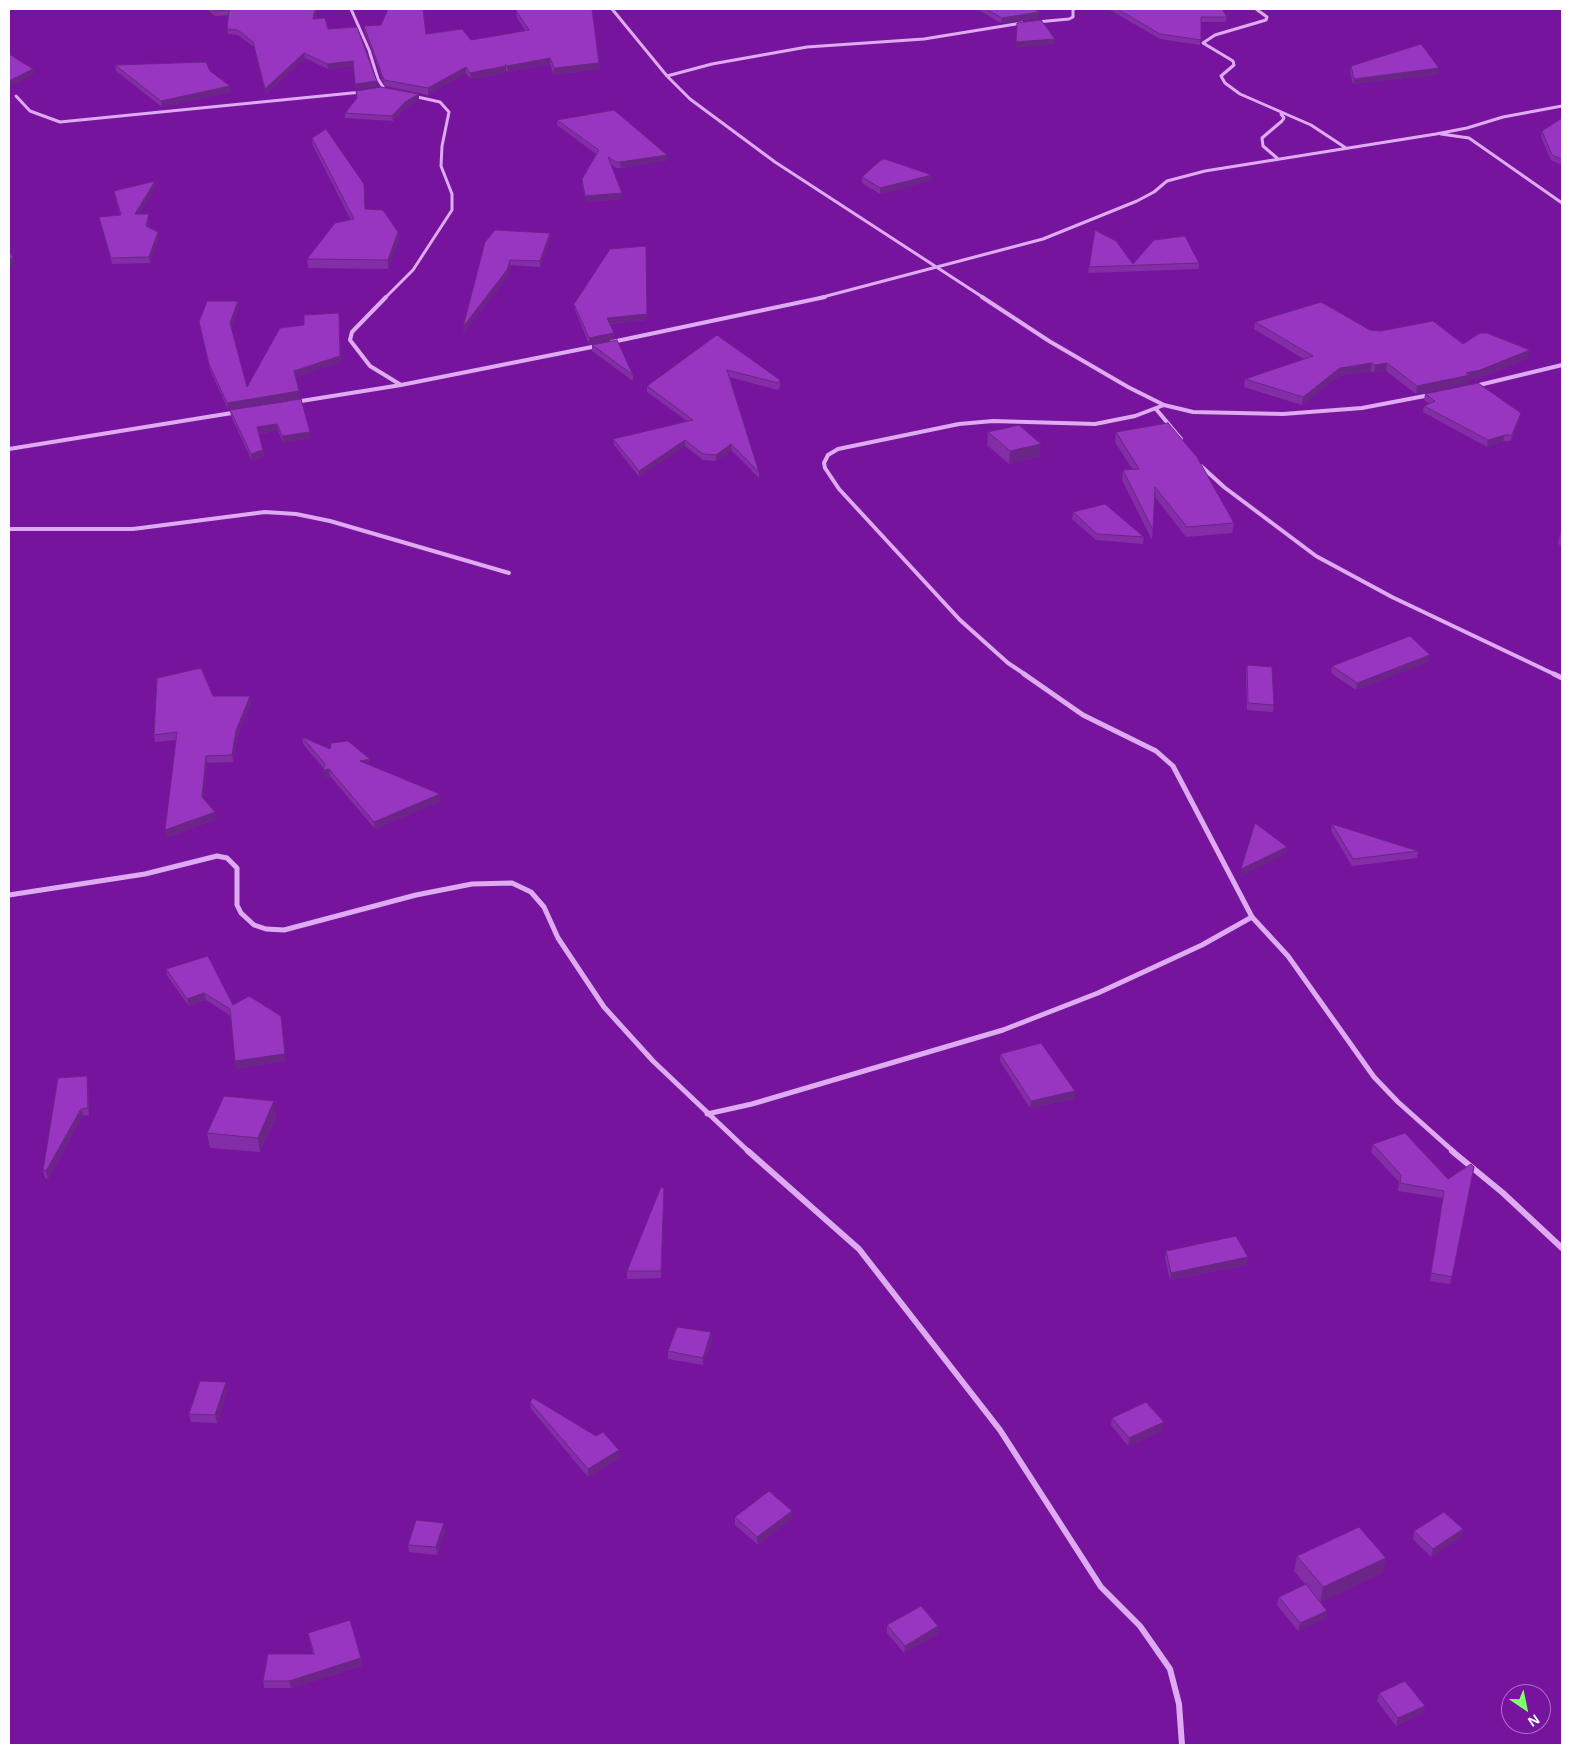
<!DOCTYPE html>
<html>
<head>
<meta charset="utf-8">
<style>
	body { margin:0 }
	#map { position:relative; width:1571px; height:1754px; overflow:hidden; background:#77149d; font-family:Arial,sans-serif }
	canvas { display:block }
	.frame { position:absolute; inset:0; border:10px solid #fff; pointer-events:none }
	.north { position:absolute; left:1501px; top:1684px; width:50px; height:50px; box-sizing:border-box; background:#77149d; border:1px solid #ad72c4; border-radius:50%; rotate:146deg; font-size:14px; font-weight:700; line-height:20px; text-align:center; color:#fff }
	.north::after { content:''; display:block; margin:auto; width:18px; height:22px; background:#80ff6d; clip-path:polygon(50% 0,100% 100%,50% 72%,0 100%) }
</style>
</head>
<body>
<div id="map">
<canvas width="1571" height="1754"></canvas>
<div class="frame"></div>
<div class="north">N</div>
</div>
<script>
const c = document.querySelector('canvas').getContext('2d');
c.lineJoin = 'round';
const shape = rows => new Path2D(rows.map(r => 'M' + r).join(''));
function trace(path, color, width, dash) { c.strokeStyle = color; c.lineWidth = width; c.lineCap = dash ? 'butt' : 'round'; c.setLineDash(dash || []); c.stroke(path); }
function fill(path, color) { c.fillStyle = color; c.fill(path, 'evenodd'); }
trace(shape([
	[351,9,369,50,378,79,385,90],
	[612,9,667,76,690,99,775,162,984,298],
	[1256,9,1267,17,1266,20,1215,35,1203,43,1233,61,1234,65,1221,76,1225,83,1240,94,1311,125,1346,148],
	[1037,22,1069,19,1073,17,1073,9],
	[667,76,712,64,807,47,924,39,1022,23],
	[16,96,30,111,60,122,362,92],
	[1441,134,1469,138,1562,203],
	[1277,158,1263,146,1262,138,1282,121,1284,118,1281,114],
	[385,298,413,270,452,210,452,194,441,166,442,146,449,112,440,102,413,96],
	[819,298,1043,239,1137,201,1154,192,1167,181,1205,171,1436,134,1467,128,1503,117,1562,106]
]), '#deabf3', 3);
trace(shape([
	[386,297,352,332,350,340,370,366,401,385],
	[982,297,1049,341,1128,387,1164,405,1193,412,1283,414,1362,408,1430,395],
	[612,342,825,297],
	[1475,386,1562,365],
	[295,402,401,385,597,346],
	[1156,409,1181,439],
	[9,449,238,412],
	[1201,466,1224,487,1316,556,1392,597,1556,675],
	[9,529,133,529,265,512,296,514,330,521,509,573],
	[1026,675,1008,663,960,620,839,489,825,468,824,463,828,455,838,449,959,424,993,421,1095,424,1135,416,1164,405]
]), '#deabf3', 4);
trace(shape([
	[1024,674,1083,715,1156,751,1173,766,1252,917,1288,956,1374,1077,1398,1102,1454,1152],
	[1554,674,1562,678],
	[9,895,145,874,217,856,227,858,237,868,237,905,241,913,254,925,266,929,284,930,416,895,472,884,512,883,531,892,544,907,558,938,604,1007,653,1061,749,1152],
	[707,1114,752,1104,1003,1030,1098,993,1202,945,1252,917]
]), '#deabf3', 5);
trace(shape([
	[748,1151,859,1249,1000,1430,1101,1587,1140,1626,1170,1669,1179,1704,1182,1745],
	[1452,1151,1503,1193,1562,1248]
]), '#deabf3', 6);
fill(shape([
	[207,9,317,9,315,19,328,29,377,86,356,89,353,66,328,69,305,58,266,94,254,47,238,35,228,34,227,29,228,15,215,16],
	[516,9,592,9,600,69,554,75,550,64,508,72,506,71,506,73,471,79,466,73,428,95,385,86,365,32,364,26,471,40,526,31,517,18],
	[977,9,1034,9,1039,12,1039,18,1001,23],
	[1106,9,1222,9,1227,17,1226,22,1201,22,1200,45,1160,39,1112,11],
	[115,65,210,71,231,92,162,107,116,71],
	[1351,66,1439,74,1353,84,1350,72],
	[419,94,419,100,406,107,393,121,345,118,345,113],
	[1562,118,1562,165,1551,160,1541,137,1542,131],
	[557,120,668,160,621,168,616,168,611,164,622,199,586,202,582,185,582,179,596,154,557,125],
	[312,138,364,184,365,209,398,232,399,240,388,269,308,268,307,259,351,220,313,146],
	[932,175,932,180,880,194,862,183,862,177],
	[156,187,139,214,150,220,148,227,158,232,159,238,150,263,112,264,99,217,120,215,114,191],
	[550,233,551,238,540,267,510,265,508,276,463,333,485,242],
	[1199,263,1199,269,1088,273,1089,267,1133,264],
	[238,301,239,307,231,328,247,387,304,325,339,313,341,362,296,377,300,398,228,409,210,370,199,322],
	[574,304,647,320,610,324,614,333,614,339,589,344,575,310],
	[1255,322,1370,330,1463,344,1528,358,1479,378,1469,380,1469,383,1416,394,1386,371,1374,373,1371,371,1339,376,1302,405,1244,387,1245,379,1304,359,1254,329],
	[717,335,780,380,780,387,778,390,729,377,759,472,759,478,731,450,716,461,703,460,685,446,639,477,614,445,613,439,687,421,647,392,647,386],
	[592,345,633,375,633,381,592,351],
	[1425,394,1520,419,1511,441,1503,441,1487,447,1423,412,1424,406,1429,404,1424,400],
	[301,399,310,438,283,443,278,430,259,434,264,456,252,461,231,416,230,410],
	[988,432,1040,456,1009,464,987,445],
	[1116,432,1234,523,1232,533,1186,537,1155,497,1152,540,1122,480,1123,470,1133,470,1115,442],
	[1073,512,1144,537,1143,544,1096,540,1072,519],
	[1562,530,1562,546,1558,544,1561,531],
	[1428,662,1356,690,1331,673,1332,666],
	[1247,665,1274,705,1273,712,1247,710,1246,672],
	[213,696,250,696,251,703,237,738,233,762,207,763,204,799,217,819,166,838,176,740,155,742,154,735],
	[302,737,370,765,441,801,375,829,330,776,324,777,324,769,303,744],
	[1332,824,1418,851,1417,858,1352,866,1331,831],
	[166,969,233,1005,286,1061,236,1069,231,1016,206,1000,189,1006,167,976],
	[1000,1054,1074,1099,1030,1108,1000,1061],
	[87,1076,88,1083,89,1115,83,1116,48,1179,45,1178,43,1170],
	[276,1116,260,1152,210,1148,207,1133],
	[1373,1144,1448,1179,1474,1167,1450,1284,1430,1281,1443,1198,1398,1191,1399,1182,1371,1152],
	[664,1195,661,1278,627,1279,627,1271],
	[1166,1251,1247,1265,1170,1280,1165,1258],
	[711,1332,712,1340,703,1365,668,1359,668,1351],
	[227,1390,217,1423,191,1422,189,1414],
	[530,1402,620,1458,588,1477,531,1409],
	[1112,1418,1163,1430,1128,1446,1111,1425],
	[735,1517,792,1518,758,1545,735,1525],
	[445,1531,437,1555,409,1552,408,1545],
	[1414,1531,1461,1537,1431,1557,1413,1539],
	[1297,1556,1386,1558,1382,1573,1320,1602,1327,1611,1326,1618,1298,1631,1277,1605,1279,1597,1305,1584,1294,1571],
	[887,1625,938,1626,938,1634,904,1653,887,1633],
	[308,1633,361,1658,362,1666,291,1688,264,1688,263,1681,313,1654],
	[1379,1693,1425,1706,1423,1713,1396,1726,1377,1701]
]), '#832ea6');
fill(shape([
	[315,9,317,9,314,24,313,19],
	[1039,12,1039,18,1001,23,1002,18],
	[1055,39,1054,44,1016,48,1016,42],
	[304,53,305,58,266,94,265,89],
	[550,58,550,64,508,72,507,66],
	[353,61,353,66,328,69,327,64],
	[599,63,600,69,554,75,554,68],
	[506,66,506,73,471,79,470,73],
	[466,67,466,73,428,95,428,88],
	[1439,68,1439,74,1353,84,1354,79],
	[33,69,34,74,9,87,9,81],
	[377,81,377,86,356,89,355,84],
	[230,86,231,92,162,107,161,101],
	[419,94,419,100,406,107,393,121,392,116,405,102],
	[667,155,668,160,621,168,620,162],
	[932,175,932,180,880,194,880,188],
	[155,181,156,187,136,220,135,214],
	[622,193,622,199,586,202,585,196],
	[149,214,150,220,147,232,146,226],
	[158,232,159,238,150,263,149,257],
	[398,232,399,240,388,269,388,260],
	[550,233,551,238,540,267,540,261],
	[646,252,647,320,607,324,607,318],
	[13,258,15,265,9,266,9,259],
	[510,260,510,265,508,276,463,333,463,327],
	[238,301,239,307,231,329,230,323],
	[339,313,341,362,295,378,294,371],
	[614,333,614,339,589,344,589,338],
	[1530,350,1528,358,1479,378,1469,380,1469,383,1416,394,1417,386,1466,373],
	[1372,363,1371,371,1339,376,1302,405,1303,397,1340,368],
	[1387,363,1386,371,1374,373,1375,365],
	[299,391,300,398,228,409,227,403],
	[1521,413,1520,419,1511,441,1512,435],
	[277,424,278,430,258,434,257,427],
	[310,432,310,438,283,443,282,436],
	[1505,435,1503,441,1487,447,1488,440],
	[685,440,685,446,639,477,639,471],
	[731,444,731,450,716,461,716,455],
	[1041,444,1040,456,1009,464,1010,451],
	[263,450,264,456,252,461,251,454],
	[1430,655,1428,662,1356,690,1357,683],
	[250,696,251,703,237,738,233,762,232,755,236,731],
	[206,756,207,763,204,804,202,797],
	[370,759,370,766,360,761],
	[329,769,330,776,324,777,323,770],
	[440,794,441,801,375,829,374,822],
	[215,812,217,819,166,838,165,830],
	[1287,847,1286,854,1240,877,1241,869],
	[204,993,206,1000,189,1006,187,999],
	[282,1023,286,1061,236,1069,235,1061],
	[87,1076,88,1083,89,1115,88,1108],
	[1075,1091,1074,1099,1030,1108,1031,1101],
	[274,1101,276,1116,260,1152,258,1138],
	[81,1109,83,1116,48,1179,46,1171],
	[664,1188,664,1195,661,1278,661,1271],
	[1248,1257,1247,1265,1170,1280,1171,1273],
	[711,1332,712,1340,703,1365,703,1358],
	[226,1382,227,1390,217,1423,215,1415],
	[1164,1422,1163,1430,1128,1446,1129,1438],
	[619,1450,620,1458,588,1477,588,1469],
	[792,1511,792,1518,758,1545,757,1537],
	[444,1523,445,1531,437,1555,436,1547],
	[1463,1529,1461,1537,1431,1557,1433,1549],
	[1386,1558,1382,1573,1320,1603,1323,1587],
	[1327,1611,1326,1618,1298,1631,1300,1623],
	[938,1626,938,1634,904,1653,905,1646],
	[361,1658,362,1666,291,1688,289,1681],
	[1425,1706,1423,1713,1396,1726,1398,1718]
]), '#6a2587');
const building = shape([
	[212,9,315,9,313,19,325,18,328,29,357,27,377,81,355,84,353,61,327,64,304,53,265,89,253,42,238,30,227,29,229,10,215,11,212,9],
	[388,9,423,9,426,34,462,29,471,40,529,30,517,12,516,9,592,9,599,63,554,68,550,58,507,66,505,64,506,66,470,73,466,67,428,88,384,80,364,26,381,25,388,9],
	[986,9,1034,9,1039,12,1002,18,986,9],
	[1117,9,1222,9,1227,17,1201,17,1201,40,1160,34,1117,9],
	[1041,20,1055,39,1016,42,1017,23,1041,20],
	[1421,44,1439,68,1354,79,1351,66,1421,44],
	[9,54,33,69,9,81,9,54],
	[206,62,210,71,230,86,161,101,115,65,206,62],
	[381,87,419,94,405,102,392,116,345,113,357,98,356,91,381,87],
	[614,110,667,155,620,162,616,162,608,157,622,193,585,196,582,179,599,150,557,120,614,110],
	[1562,118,1562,159,1552,155,1542,131,1562,118],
	[326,129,364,184,365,209,383,210,398,232,388,260,307,259,335,223,354,219,312,138,326,129],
	[885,159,932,175,880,188,862,177,881,160,885,159],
	[155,181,135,214,149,214,146,226,158,232,149,257,111,258,99,217,121,215,114,191,155,181],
	[495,230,550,233,540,261,510,260,507,270,463,327,485,242,495,230],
	[1095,230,1116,241,1133,264,1154,240,1185,236,1199,263,1089,267,1095,230],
	[646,246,647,314,607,318,614,333,589,338,574,304,610,249,646,246],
	[9,250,13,258,9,259,9,250],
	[207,301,238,301,230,323,247,387,280,328,304,325,304,315,339,313,340,356,294,371,299,391,227,403,209,364,199,322,207,301],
	[1321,302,1370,330,1380,331,1433,321,1463,344,1480,333,1487,333,1530,350,1480,370,1466,373,1470,375,1417,386,1387,363,1375,365,1372,363,1340,368,1303,397,1245,379,1313,356,1255,322,1321,302],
	[717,335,780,380,778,383,727,370,759,472,731,444,716,455,703,454,685,440,639,471,613,439,693,420,647,386,717,335],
	[617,340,633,375,592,345,617,340],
	[1478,383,1521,413,1512,435,1505,435,1488,440,1424,406,1435,401,1425,394,1478,383],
	[301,399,310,432,282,436,277,424,257,427,263,450,251,454,230,410,301,399],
	[1168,423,1197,457,1234,523,1187,527,1155,487,1153,530,1123,470,1139,469,1116,432,1168,423],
	[1019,425,1041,444,1010,451,988,432,1019,425],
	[1105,504,1144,537,1097,534,1073,512,1105,504],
	[1410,636,1430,655,1357,683,1332,666,1410,636],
	[1247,665,1272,667,1274,705,1248,703,1247,665],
	[201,668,213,696,250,696,236,731,232,755,206,756,202,797,215,812,165,830,177,732,154,735,157,678,201,668],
	[302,737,330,749,331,743,348,741,370,759,360,761,440,794,374,822,329,769,323,770,325,764,302,737],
	[1255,823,1287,847,1241,869,1255,823],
	[1332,824,1418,851,1353,859,1332,824],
	[208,956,233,1005,249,996,281,1016,285,1054,235,1061,230,1009,204,993,187,999,166,969,208,956],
	[1041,1043,1075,1091,1031,1101,1000,1054,1041,1043],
	[87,1076,88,1108,81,1109,46,1171,43,1170,58,1078,87,1076],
	[224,1096,274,1101,258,1138,207,1133,224,1096],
	[1405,1133,1448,1179,1471,1164,1474,1167,1452,1277,1431,1273,1444,1191,1400,1183,1401,1175,1373,1144,1405,1133],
	[661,1187,664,1188,661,1271,627,1271,661,1187],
	[1236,1236,1248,1257,1171,1273,1166,1251,1236,1236],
	[677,1327,711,1332,703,1358,668,1351,677,1327],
	[200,1381,226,1382,215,1415,189,1414,200,1381],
	[533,1398,596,1436,603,1432,619,1450,588,1469,530,1402,533,1398],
	[1146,1402,1164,1422,1129,1438,1112,1418,1146,1402],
	[769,1491,792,1511,757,1537,735,1517,769,1491],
	[1444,1512,1463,1529,1433,1549,1414,1531,1444,1512],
	[416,1520,444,1523,436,1547,408,1545,416,1520],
	[1359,1527,1386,1558,1323,1587,1297,1556,1359,1527],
	[1306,1584,1327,1611,1300,1623,1279,1597,1306,1584],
	[921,1606,938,1626,905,1646,887,1625,921,1606],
	[350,1620,361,1658,289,1681,263,1681,268,1654,314,1654,308,1633,350,1620],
	[1405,1681,1425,1706,1398,1718,1379,1693,1405,1681]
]);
fill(building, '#9835c1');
trace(building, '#6a2587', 1);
</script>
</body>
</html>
